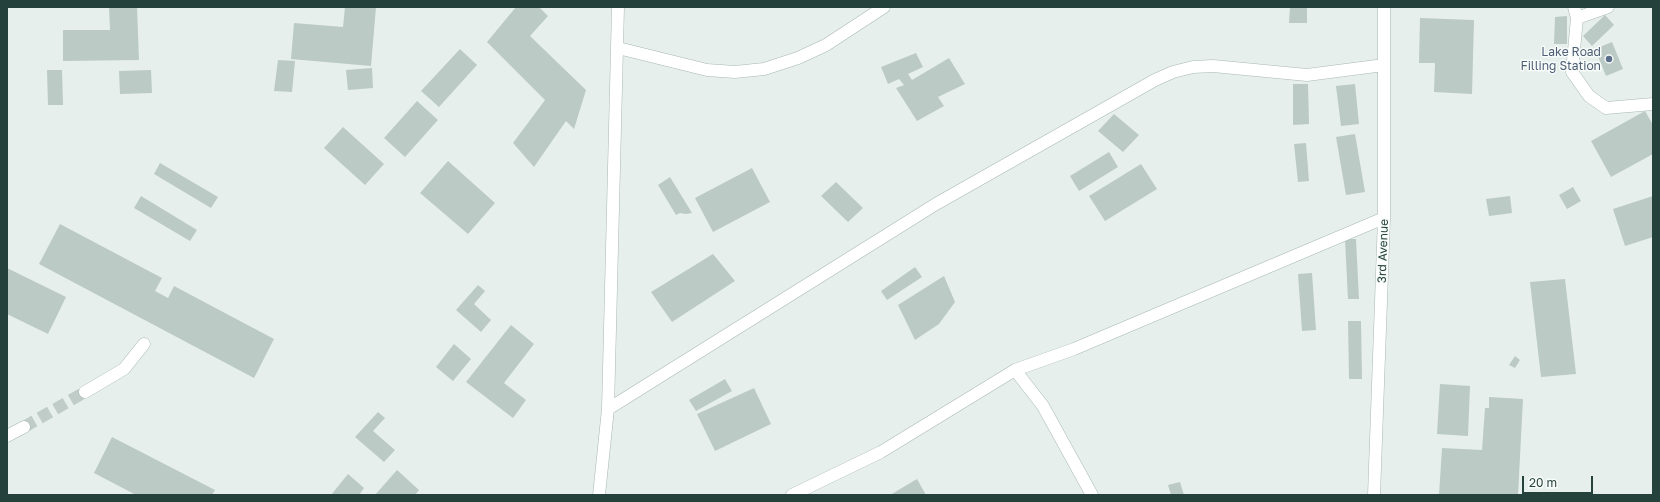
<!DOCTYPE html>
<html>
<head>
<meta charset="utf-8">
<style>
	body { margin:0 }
	#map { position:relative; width:1660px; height:502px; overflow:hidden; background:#e6efeb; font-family:"Golos Text",sans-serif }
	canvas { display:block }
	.frame { position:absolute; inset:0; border:8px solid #24423b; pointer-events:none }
	.scale { position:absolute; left:1522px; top:476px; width:71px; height:18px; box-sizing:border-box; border:2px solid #24423b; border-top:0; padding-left:5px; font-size:12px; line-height:14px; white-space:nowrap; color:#24423b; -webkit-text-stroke:3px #f7fbf9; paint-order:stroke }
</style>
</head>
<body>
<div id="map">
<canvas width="1660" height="502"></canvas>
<div class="frame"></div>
<div class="scale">20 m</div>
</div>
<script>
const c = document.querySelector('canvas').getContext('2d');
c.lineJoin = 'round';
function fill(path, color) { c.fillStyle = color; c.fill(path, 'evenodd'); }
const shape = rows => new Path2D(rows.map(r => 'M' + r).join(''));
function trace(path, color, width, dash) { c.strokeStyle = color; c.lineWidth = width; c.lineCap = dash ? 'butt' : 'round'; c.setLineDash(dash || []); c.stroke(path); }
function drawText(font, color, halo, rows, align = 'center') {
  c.font = font + ' "Golos Text",sans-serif'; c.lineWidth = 3; c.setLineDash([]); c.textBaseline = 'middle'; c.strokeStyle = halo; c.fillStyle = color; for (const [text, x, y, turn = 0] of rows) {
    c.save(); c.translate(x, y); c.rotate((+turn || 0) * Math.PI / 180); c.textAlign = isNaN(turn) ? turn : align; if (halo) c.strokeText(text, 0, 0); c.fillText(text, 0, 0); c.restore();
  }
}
fill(shape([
	[109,7,137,7,139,60,63,61,63,30,110,30],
	[345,7,376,7,371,66,291,59,294,23,343,27],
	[516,7,539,7,548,16,530,36,586,90,574,129,566,121,534,167,513,143,545,100,487,42],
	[1290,7,1307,7,1307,23,1289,23],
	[1605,15,1614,25,1592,46,1583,36],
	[1567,16,1567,44,1554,44,1555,17],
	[1420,18,1474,20,1472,94,1434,92,1435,63,1419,63],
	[1612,42,1623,69,1606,76,1595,49],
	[460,49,477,65,439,107,421,91],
	[916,53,923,67,908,74,912,80,949,58,965,84,938,97,944,106,917,121,896,88,904,85,899,79,888,84,881,67],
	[278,60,295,61,292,92,274,91],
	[372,68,373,88,348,90,346,70],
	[47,70,62,70,63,105,48,105],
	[151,70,152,93,120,94,119,71],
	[1293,84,1308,84,1309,124,1293,125],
	[1355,84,1359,124,1341,126,1336,86],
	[417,101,438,120,405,157,384,138],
	[1645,111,1653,125,1653,154,1611,177,1591,141],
	[1114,114,1139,135,1123,152,1098,131],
	[343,127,384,164,365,185,324,148],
	[1355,134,1365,192,1346,195,1336,137],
	[1306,143,1309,181,1298,182,1294,144],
	[1109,152,1118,167,1079,191,1070,176],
	[448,161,495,203,468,234,420,193],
	[160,163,218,197,211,208,154,174],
	[1141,164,1157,189,1105,221,1089,196],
	[752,168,770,202,713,232,695,198],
	[670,177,692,213,686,214,680,213,676,215,658,185],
	[836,182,863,208,848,222,821,196],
	[1573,187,1581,201,1567,209,1559,195],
	[141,196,197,230,190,241,134,208],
	[1510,196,1512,213,1489,216,1486,199],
	[1653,196,1653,237,1625,246,1613,209],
	[60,224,162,278,155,291,168,298,174,286,274,339,254,378,39,264],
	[1345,239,1356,239,1359,299,1348,299],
	[713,254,735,281,672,322,651,292],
	[915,267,922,277,887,300,881,291],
	[7,268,66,297,48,334,7,314],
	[1312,273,1316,330,1302,331,1298,274],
	[944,276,955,302,939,324,915,340,898,305],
	[1565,279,1576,374,1541,377,1530,282],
	[478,285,485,291,474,304,491,320,481,332,456,310],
	[1348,321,1361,321,1362,379,1349,379],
	[511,325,534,344,504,383,526,400,513,418,466,382],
	[454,344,471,359,453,381,436,367],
	[1515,356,1520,360,1515,368,1509,365],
	[725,379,732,391,696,411,689,400],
	[1440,384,1470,386,1468,436,1437,434],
	[754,388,771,424,715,451,697,414],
	[1489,397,1523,399,1518,495,1439,495,1442,448,1482,450,1485,408,1489,408],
	[378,412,385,418,373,431,395,450,384,462,355,437],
	[112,437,215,490,212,495,136,495,94,473],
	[397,470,419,490,415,495,375,495],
	[348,474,364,488,359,495,331,495],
	[917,479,926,495,890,495],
	[1180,482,1184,495,1171,495,1168,485]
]), '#bbcac4');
trace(shape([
	[24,427,85,392]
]), '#bfccc8', 12, [12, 6]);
const minor = shape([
	[1574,7,1577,18,1572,72,1589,96,1606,108,1653,104],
	[1577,18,1608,7],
	[618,48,707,70,735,72,764,69,798,58,826,45,884,7],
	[1015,370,1043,406,1092,495],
	[85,392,124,369,144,344],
	[608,409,936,204,1155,80,1173,72,1193,67,1213,66,1307,75,1384,65],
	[7,436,24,427],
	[599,495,608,409,618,7],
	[792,495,881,452,1015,370,1074,349,1384,218],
	[1374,495,1384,218,1384,7]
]);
trace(minor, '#a8b8b3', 13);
trace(minor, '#fff', 12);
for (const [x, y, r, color] of [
	[1609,59,4,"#5c6f8a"]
]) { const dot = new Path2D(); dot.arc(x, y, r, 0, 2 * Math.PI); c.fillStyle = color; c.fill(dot); trace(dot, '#f7fbf9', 1.5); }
drawText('12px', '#4e5e75', '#f7fbf9', [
	["Lake Road",1601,52],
	["Filling Station",1601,66]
], 'right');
drawText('12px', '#24423b', '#f7fbf9', [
	["3rd Avenue",1383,251,-88]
]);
</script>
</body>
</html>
